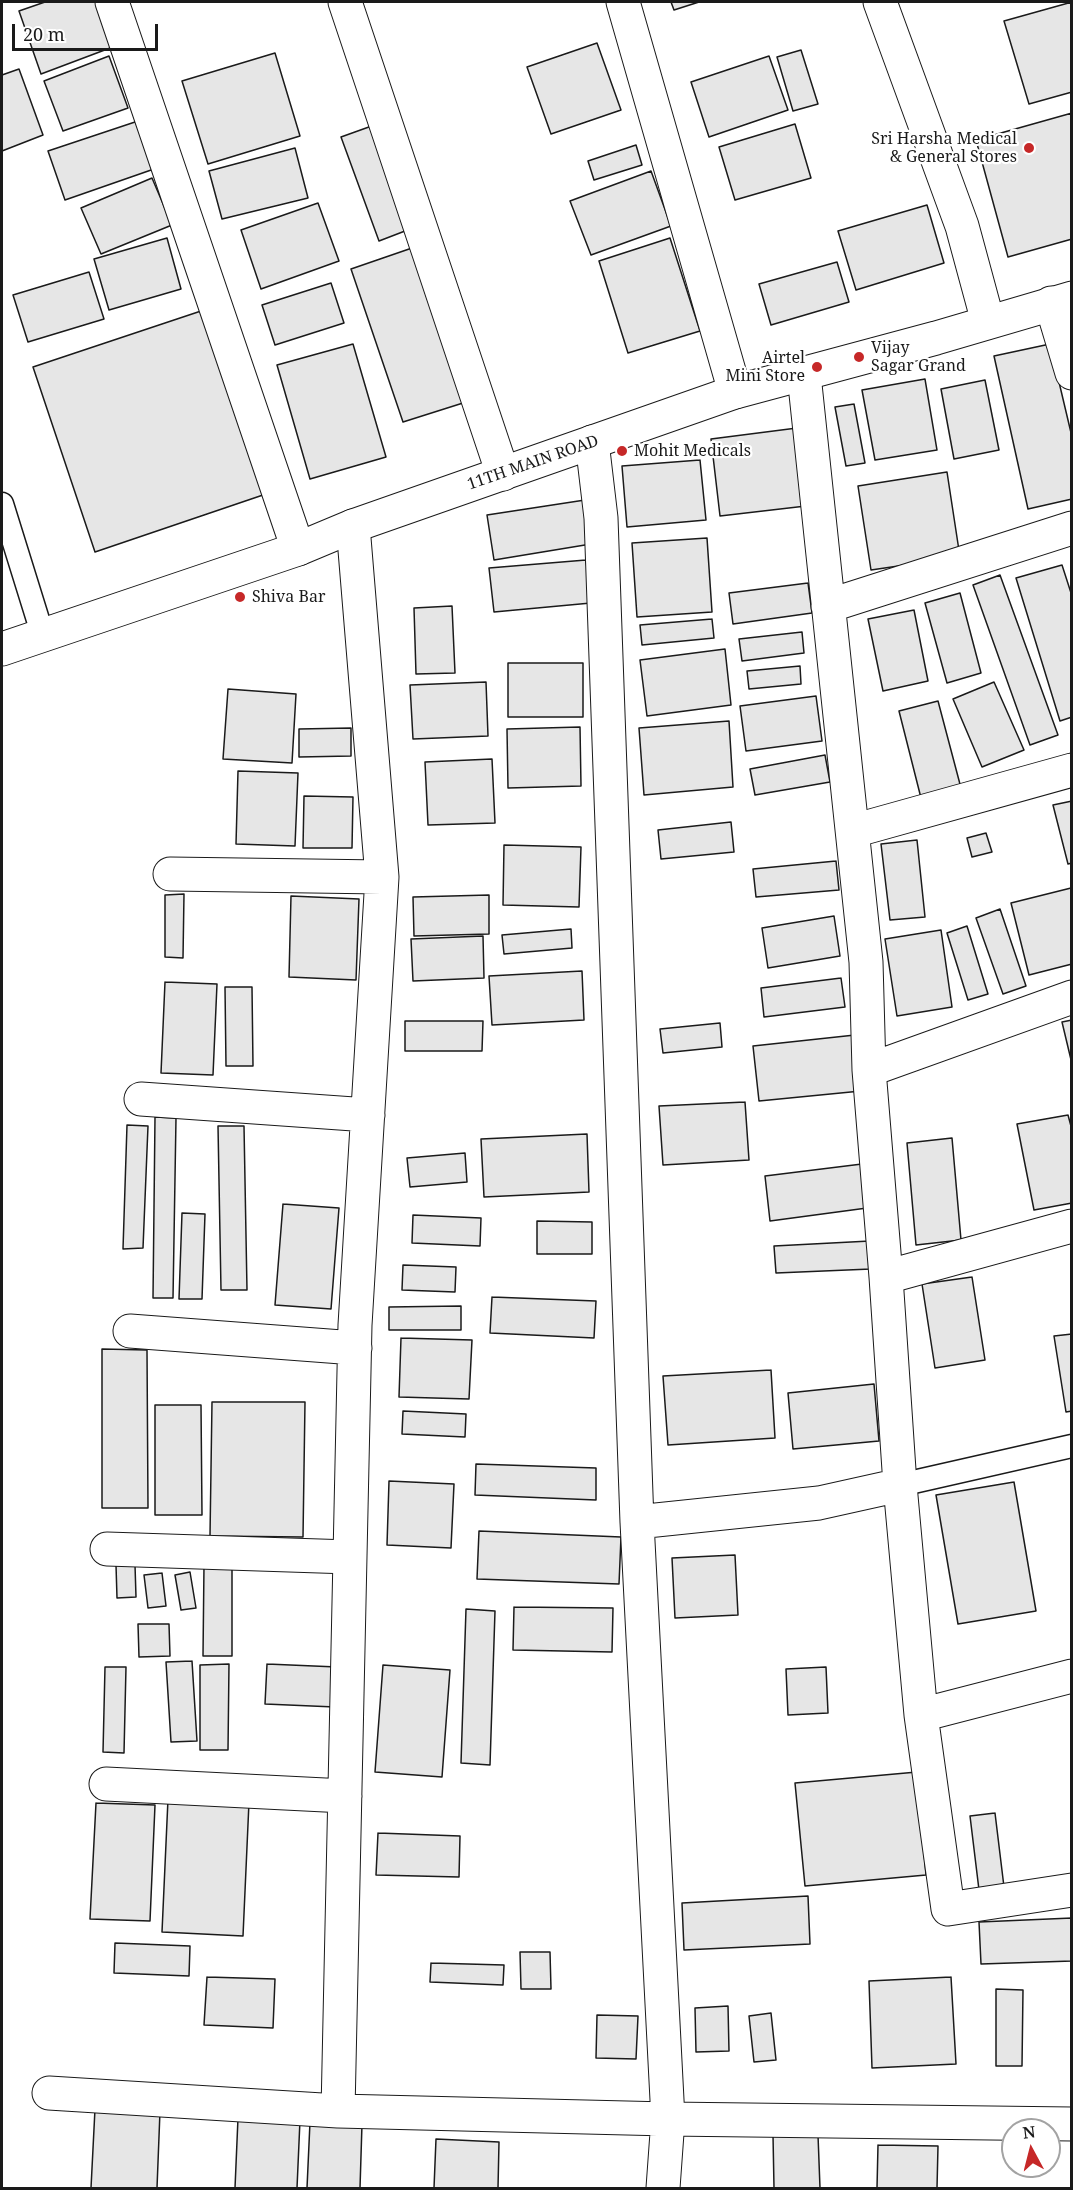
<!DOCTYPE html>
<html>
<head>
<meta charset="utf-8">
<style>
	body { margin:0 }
	#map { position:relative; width:1073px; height:2190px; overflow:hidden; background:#fff; font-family:"Noto Serif",serif }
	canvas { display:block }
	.frame { position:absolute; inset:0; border:3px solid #1a1a1a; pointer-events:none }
	.north { position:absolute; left:1001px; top:2118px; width:60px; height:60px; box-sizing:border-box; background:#fff; border:2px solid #a3a3a3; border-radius:50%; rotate:353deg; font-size:16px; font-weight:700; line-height:24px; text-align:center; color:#1a1a1a }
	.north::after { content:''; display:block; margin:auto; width:21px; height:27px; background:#c62828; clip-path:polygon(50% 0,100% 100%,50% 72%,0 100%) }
	.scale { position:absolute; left:12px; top:24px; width:146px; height:27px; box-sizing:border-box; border:3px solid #1a1a1a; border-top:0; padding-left:8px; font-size:18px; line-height:21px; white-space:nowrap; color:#1a1a1a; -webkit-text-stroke:4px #fff; paint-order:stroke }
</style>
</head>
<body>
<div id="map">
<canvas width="1073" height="2190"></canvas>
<div class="frame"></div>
<div class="north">N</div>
<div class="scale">20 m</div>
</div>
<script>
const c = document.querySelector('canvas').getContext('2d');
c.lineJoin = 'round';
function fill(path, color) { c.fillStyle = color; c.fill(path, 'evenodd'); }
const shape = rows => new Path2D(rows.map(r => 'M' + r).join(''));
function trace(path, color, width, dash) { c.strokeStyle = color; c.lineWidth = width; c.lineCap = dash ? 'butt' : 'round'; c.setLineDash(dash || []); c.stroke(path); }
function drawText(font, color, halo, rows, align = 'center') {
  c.font = font + ' "Noto Serif",serif'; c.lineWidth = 4.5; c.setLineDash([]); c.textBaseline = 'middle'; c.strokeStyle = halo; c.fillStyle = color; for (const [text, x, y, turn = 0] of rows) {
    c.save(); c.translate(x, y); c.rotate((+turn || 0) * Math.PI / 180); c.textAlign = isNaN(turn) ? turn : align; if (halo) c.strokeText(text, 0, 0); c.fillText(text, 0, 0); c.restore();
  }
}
const building = shape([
	[45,2,101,2,118,45,41,74,19,11,45,2],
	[671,2,699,2,674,10,671,2],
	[1072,2,1072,92,1029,104,1004,21,1072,2],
	[597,43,621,110,551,134,527,67,597,43],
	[801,50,818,104,793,111,777,57,801,50],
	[275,53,300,136,208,164,182,81,275,53],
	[109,56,128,108,63,131,44,81,109,56],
	[769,56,788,110,709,137,691,82,769,56],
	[19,69,43,135,2,151,2,75,19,69],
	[1072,113,1072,239,1008,257,976,140,1072,113],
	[138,121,154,169,65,200,48,151,138,121],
	[380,123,418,226,379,241,341,137,380,123],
	[795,124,811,178,735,200,719,147,795,124],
	[636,145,642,165,594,180,588,161,636,145],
	[295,148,308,198,222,219,209,171,295,148],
	[651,171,671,226,591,255,570,201,651,171],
	[152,178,172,225,101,254,81,208,152,178],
	[318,203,339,261,261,289,241,230,318,203],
	[927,205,944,263,856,290,838,231,927,205],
	[167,238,181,289,109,310,94,259,167,238],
	[670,238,700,331,628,353,599,261,670,238],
	[412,248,463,403,403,422,351,269,412,248],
	[837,262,849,302,771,325,759,284,837,262],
	[89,272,104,319,28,342,13,295,89,272],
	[331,283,344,323,275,345,262,305,331,283],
	[201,311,263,495,95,552,33,367,201,311],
	[353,344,386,457,310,479,277,365,353,344],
	[1050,344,1072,437,1072,499,1028,509,994,356,1050,344],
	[925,379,937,450,875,460,862,390,925,379],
	[985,380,999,450,954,459,941,389,985,380],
	[854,404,865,463,846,466,835,407,854,404],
	[797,428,806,506,720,516,711,439,797,428],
	[700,460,706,520,627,527,622,466,700,460],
	[947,472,960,557,871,570,858,486,947,472],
	[585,500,591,544,494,560,487,515,585,500],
	[707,538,712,612,637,617,632,543,707,538],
	[586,560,591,603,494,612,489,568,586,560],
	[1062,565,1072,596,1072,717,1060,721,1016,578,1062,565],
	[1000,575,1058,735,1030,745,973,585,1000,575],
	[808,583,812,613,733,624,729,593,808,583],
	[960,593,981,673,947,683,925,603,960,593],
	[452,606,455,673,416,674,414,608,452,606],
	[914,610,928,681,883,691,868,619,914,610],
	[712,619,714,638,642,645,640,625,712,619],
	[802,632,804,653,742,661,739,639,802,632],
	[725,649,731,705,647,716,640,660,725,649],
	[508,663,583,663,583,717,508,717,508,663],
	[800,666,801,684,749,689,747,671,800,666],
	[486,682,488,736,413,739,410,685,486,682],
	[994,682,1024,750,982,767,953,699,994,682],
	[228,689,296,694,292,763,223,759,228,689],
	[816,696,822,741,746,751,740,706,816,696],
	[938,701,961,788,921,798,899,711,938,701],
	[729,721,733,787,644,795,639,728,729,721],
	[580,727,581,786,508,788,507,729,580,727],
	[351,728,351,756,299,757,299,729,351,728],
	[825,755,830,782,755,795,750,769,825,755],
	[492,759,495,823,428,825,425,762,492,759],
	[238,771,298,773,295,846,236,844,238,771],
	[304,796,353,797,352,848,303,848,304,796],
	[1072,801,1072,863,1068,864,1053,805,1072,801],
	[731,822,734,852,661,859,658,830,731,822],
	[986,833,992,852,972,857,967,838,986,833],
	[917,840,925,917,890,920,881,844,917,840],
	[504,845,581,847,579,907,503,905,504,845],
	[836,861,839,890,756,897,753,869,836,861],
	[1071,888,1072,964,1029,975,1011,903,1071,888],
	[184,894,183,958,165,957,165,895,184,894],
	[489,895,489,934,414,936,413,897,489,895],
	[291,896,359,899,356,980,289,977,291,896],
	[1000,909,1026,986,1003,994,976,918,1000,909],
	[834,916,840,956,768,968,762,928,834,916],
	[967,926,988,994,968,1000,947,933,967,926],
	[571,929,572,948,504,954,502,935,571,929],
	[941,930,952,1007,897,1016,885,939,941,930],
	[483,936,484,978,413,981,411,939,483,936],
	[582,971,584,1020,492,1025,489,976,582,971],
	[841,978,845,1007,764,1017,761,988,841,978],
	[165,982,217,984,213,1075,161,1073,165,982],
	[225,987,252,987,253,1066,226,1066,225,987],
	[1072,1020,1072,1064,1062,1022,1072,1020],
	[405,1021,483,1021,482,1051,405,1051,405,1021],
	[720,1023,722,1047,663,1053,660,1029,720,1023],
	[855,1035,861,1091,759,1101,753,1046,855,1035],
	[745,1102,749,1160,663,1165,659,1106,745,1102],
	[1068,1115,1072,1130,1072,1203,1034,1210,1017,1124,1068,1115],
	[155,1117,176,1118,173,1298,153,1298,155,1117],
	[127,1125,148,1126,143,1248,123,1249,127,1125],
	[218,1126,244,1126,247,1290,221,1290,218,1126],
	[587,1134,589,1192,484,1197,481,1139,587,1134],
	[952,1138,961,1240,916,1245,907,1143,952,1138],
	[465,1153,467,1182,410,1187,407,1158,465,1153],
	[862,1164,867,1208,770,1221,765,1176,862,1164],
	[283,1204,339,1208,331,1309,275,1305,283,1204],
	[182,1213,205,1214,202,1299,179,1299,182,1213],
	[413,1215,481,1218,480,1246,412,1243,413,1215],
	[537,1221,592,1222,592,1254,537,1254,537,1221],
	[870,1241,871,1269,776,1273,774,1246,870,1241],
	[403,1265,456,1267,455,1292,402,1290,403,1265],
	[972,1277,985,1360,935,1368,922,1284,972,1277],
	[492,1297,596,1301,594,1338,490,1333,492,1297],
	[461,1306,461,1330,389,1330,389,1307,461,1306],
	[1072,1334,1072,1411,1066,1412,1054,1336,1072,1334],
	[401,1338,472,1340,469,1399,399,1397,401,1338],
	[102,1349,147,1350,148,1508,102,1508,102,1349],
	[771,1370,775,1438,668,1445,663,1376,771,1370],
	[874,1384,879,1441,793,1449,788,1393,874,1384],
	[212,1402,305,1402,303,1537,210,1536,212,1402],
	[155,1405,201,1405,202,1515,155,1515,155,1405],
	[403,1411,466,1414,465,1437,402,1434,403,1411],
	[476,1464,596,1468,596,1500,475,1495,476,1464],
	[389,1481,454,1484,451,1548,387,1545,389,1481],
	[1014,1482,1036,1611,958,1624,936,1495,1014,1482],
	[479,1531,621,1537,619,1584,477,1579,479,1531],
	[735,1555,738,1615,675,1618,672,1558,735,1555],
	[116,1565,135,1565,136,1597,117,1598,116,1565],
	[204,1565,232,1565,232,1656,203,1656,204,1565],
	[190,1572,196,1608,181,1610,175,1575,190,1572],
	[162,1573,166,1606,148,1608,144,1575,162,1573],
	[514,1607,613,1608,612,1652,513,1650,514,1607],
	[466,1609,495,1611,490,1765,461,1763,466,1609],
	[138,1624,169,1624,170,1656,139,1657,138,1624],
	[192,1661,197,1741,171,1742,166,1662,192,1661],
	[229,1664,228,1750,200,1750,200,1665,229,1664],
	[267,1664,337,1667,335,1707,265,1704,267,1664],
	[383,1665,450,1670,442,1777,375,1772,383,1665],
	[105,1667,126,1667,124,1753,103,1752,105,1667],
	[826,1667,828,1713,788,1715,786,1669,826,1667],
	[917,1772,926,1875,805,1886,795,1783,917,1772],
	[168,1799,249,1802,243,1936,162,1932,168,1799],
	[96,1803,155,1805,150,1921,90,1919,96,1803],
	[995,1813,1004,1887,979,1890,970,1816,995,1813],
	[378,1833,460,1836,459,1877,376,1875,378,1833],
	[808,1896,810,1944,684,1950,682,1903,808,1896],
	[1072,1918,1072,1961,981,1964,979,1922,1072,1918],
	[115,1943,190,1946,189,1976,114,1973,115,1943],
	[520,1952,550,1952,551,1989,521,1989,520,1952],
	[431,1963,504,1965,503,1985,430,1982,431,1963],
	[207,1977,275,1979,273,2028,204,2025,207,1977],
	[951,1977,956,2064,872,2068,869,1981,951,1977],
	[996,1989,1023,1990,1022,2066,996,2066,996,1989],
	[728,2006,729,2051,696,2052,695,2008,728,2006],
	[771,2013,776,2060,754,2062,749,2016,771,2013],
	[597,2015,638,2016,636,2059,596,2058,597,2015],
	[95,2109,160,2111,157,2188,91,2188,95,2109],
	[238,2118,300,2120,297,2188,235,2188,238,2118],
	[310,2122,362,2124,360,2188,307,2188,310,2122],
	[773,2135,818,2135,820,2188,774,2188,773,2135],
	[436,2139,499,2142,498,2188,434,2188,436,2139],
	[878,2145,938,2146,937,2188,877,2188,878,2145]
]);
fill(building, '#e6e6e6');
trace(building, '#1a1a1a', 1.5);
const service = shape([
	[2,504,43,636],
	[900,1485,1072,1446]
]);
const minor = shape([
	[112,2,298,549],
	[345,2,503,474],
	[623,2,735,392],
	[880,2,962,226,988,322],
	[1051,303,1072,373],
	[804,375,866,962,869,1070,886,1277,900,1485,921,1715,948,1909,1072,1890],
	[592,442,601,518,637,1522,668,2119,1072,2124],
	[828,606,1072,528],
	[853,831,1072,770],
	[170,874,382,877],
	[869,1070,1072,997],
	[141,1099,368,1115],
	[886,1277,1072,1226],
	[130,1331,355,1348],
	[637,1522,819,1503,900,1485],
	[107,1549,350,1557],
	[921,1715,1072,1676],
	[106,1784,345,1796],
	[49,2093,338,2111,668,2119,663,2188],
	[338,2111,355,1325,382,877,353,526]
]);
const tertiary = shape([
	[2,649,298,549,353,526,735,392,936,338,1072,298]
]);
trace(service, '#1a1a1a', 25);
trace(minor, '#1a1a1a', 35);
trace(tertiary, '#1a1a1a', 35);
trace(service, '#fff', 22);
trace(minor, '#fff', 33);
trace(tertiary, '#fff', 33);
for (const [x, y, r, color] of [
	[1029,148,6,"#c62828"],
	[859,357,6,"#c62828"],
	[817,367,6,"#c62828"],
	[622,451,6,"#c62828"],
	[240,597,6,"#c62828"]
]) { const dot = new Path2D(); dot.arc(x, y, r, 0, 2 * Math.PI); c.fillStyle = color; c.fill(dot); trace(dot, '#fff', 2); }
drawText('16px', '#1a1a1a', '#fff', [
	["Sri Harsha Medical",1017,139,"right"],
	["& General Stores",1017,157,"right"],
	["Vijay",871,348],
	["Sagar Grand",871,366],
	["Airtel",805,358,"right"],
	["Mini Store",805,376,"right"],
	["Mohit Medicals",634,451],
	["Shiva Bar",252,597]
], 'left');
drawText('16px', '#1a1a1a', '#fff', [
	["11TH MAIN ROAD",533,463,-19]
]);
</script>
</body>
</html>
